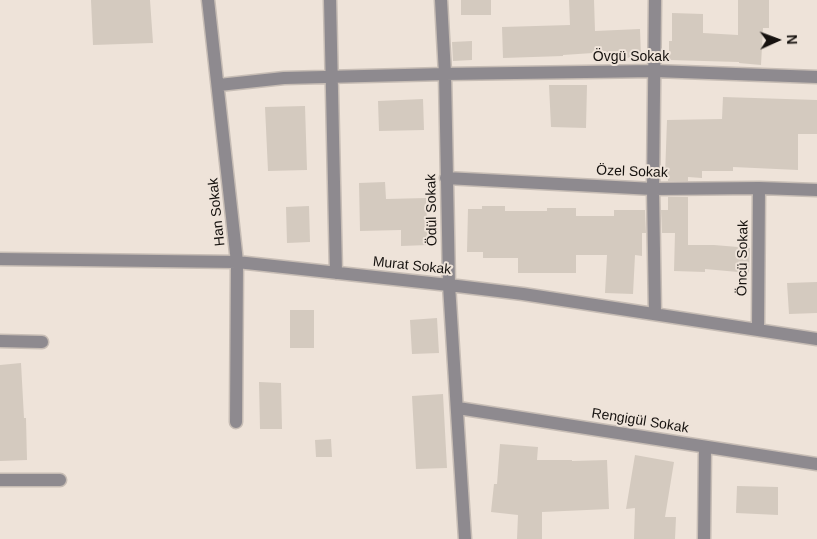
<!DOCTYPE html>
<html>
<head>
<meta charset="utf-8">
<style>
	body { margin:0 }
	#map { position:relative; width:817px; height:539px; overflow:hidden; background:#eee3d9; font-family:Helvetica,sans-serif }
	canvas { display:block }
	.north { position:absolute; left:752px; top:15px; width:50px; height:50px; -webkit-text-stroke:4px #eee3d9; paint-order:stroke; rotate:88deg; font-size:14px; font-weight:700; line-height:20px; text-align:center; color:#16120f }
	.north::after { content:''; display:block; margin:auto; width:18px; height:22px; background:#16120f; clip-path:polygon(50% 0,100% 100%,50% 72%,0 100%) }
</style>
</head>
<body>
<div id="map">
<canvas width="817" height="539"></canvas>
<div class="north">N</div>
</div>
<script>
const c = document.querySelector('canvas').getContext('2d');
c.lineJoin = 'round';
function fill(path, color) { c.fillStyle = color; c.fill(path, 'evenodd'); }
const shape = rows => new Path2D(rows.map(r => 'M' + r).join(''));
function trace(path, color, width, dash) { c.strokeStyle = color; c.lineWidth = width; c.lineCap = dash ? 'butt' : 'round'; c.setLineDash(dash || []); c.stroke(path); }
function drawText(font, color, halo, rows, align = 'center') {
  c.font = font + ' Helvetica,sans-serif'; c.lineWidth = 4; c.setLineDash([]); c.textBaseline = 'middle'; c.strokeStyle = halo; c.fillStyle = color; for (const [text, x, y, turn = 0] of rows) {
    c.save(); c.translate(x, y); c.rotate((+turn || 0) * Math.PI / 180); c.textAlign = isNaN(turn) ? turn : align; if (halo) c.strokeText(text, 0, 0); c.fillText(text, 0, 0); c.restore();
  }
}
fill(shape([
	[91,0,150,0,153,43,93,45],
	[461,0,491,0,491,15,461,15],
	[569,0,594,0,595,31,640,29,641,57,608,59,608,52,563,55,563,56,503,58,502,27,570,25],
	[738,0,769,0,769,28,763,28,761,65,739,63,739,62,669,60,669,41,672,41,672,13,703,14,703,33,738,35],
	[472,41,472,60,453,61,452,42],
	[549,85,587,85,586,128,551,127],
	[723,97,817,100,817,134,798,134,798,170,733,167,733,171,702,171,702,178,688,177,688,181,668,181,668,176,665,176,667,120,722,119],
	[423,99,424,130,379,131,378,101],
	[305,106,307,170,268,171,265,107],
	[385,182,386,199,426,198,428,245,401,246,401,230,360,231,359,183],
	[668,197,688,197,688,245,714,245,750,248,749,273,705,269,705,272,674,271,675,233,662,233,661,210,668,210],
	[309,206,310,242,287,243,286,207],
	[482,206,505,206,505,211,547,211,547,208,576,208,576,216,614,216,614,210,645,210,646,233,642,233,642,256,635,255,633,294,605,293,607,255,576,255,576,273,518,273,518,258,483,258,483,252,467,252,468,209,482,209],
	[817,282,817,313,789,314,787,283],
	[290,310,314,310,314,348,290,348],
	[437,318,439,353,412,354,410,320],
	[21,363,24,418,26,418,27,460,0,461,0,365],
	[259,382,281,383,282,429,260,429],
	[443,394,447,468,416,469,412,396],
	[331,439,332,457,316,457,315,440],
	[500,444,538,447,537,460,572,460,572,461,607,460,609,509,542,512,542,539,517,539,518,515,491,512,494,484,497,484],
	[635,455,674,462,665,517,676,517,675,539,634,539,635,508,626,509],
	[737,486,778,487,778,515,736,513]
]), '#d4cabf');
const minor = shape([
	[208,0,237,262,236,422],
	[330,0,336,273],
	[441,0,445,74,449,285,465,539],
	[655,0,653,189,655,314],
	[219,85,284,78,445,74,655,71,817,77],
	[446,178,653,189,759,188,817,190],
	[0,259,237,262,449,285,523,294,817,339],
	[758,329,759,188],
	[0,341,42,342],
	[458,408,817,464],
	[0,480,60,480],
	[704,539,705,447]
]);
trace(minor, '#c7bdb5', 15);
trace(minor, '#8e8a8f', 12);
drawText('14px', '#16120f', '#eee3d9', [
	["Övgü Sokak",631,57],
	["Özel Sokak",632,172,2],
	["Ödül Sokak",432,210,-91],
	["Han Sokak",217,212,-96],
	["Öncü Sokak",743,258,-89],
	["Murat Sokak",412,266,6],
	["Rengigül Sokak",640,421,9]
]);
</script>
</body>
</html>
